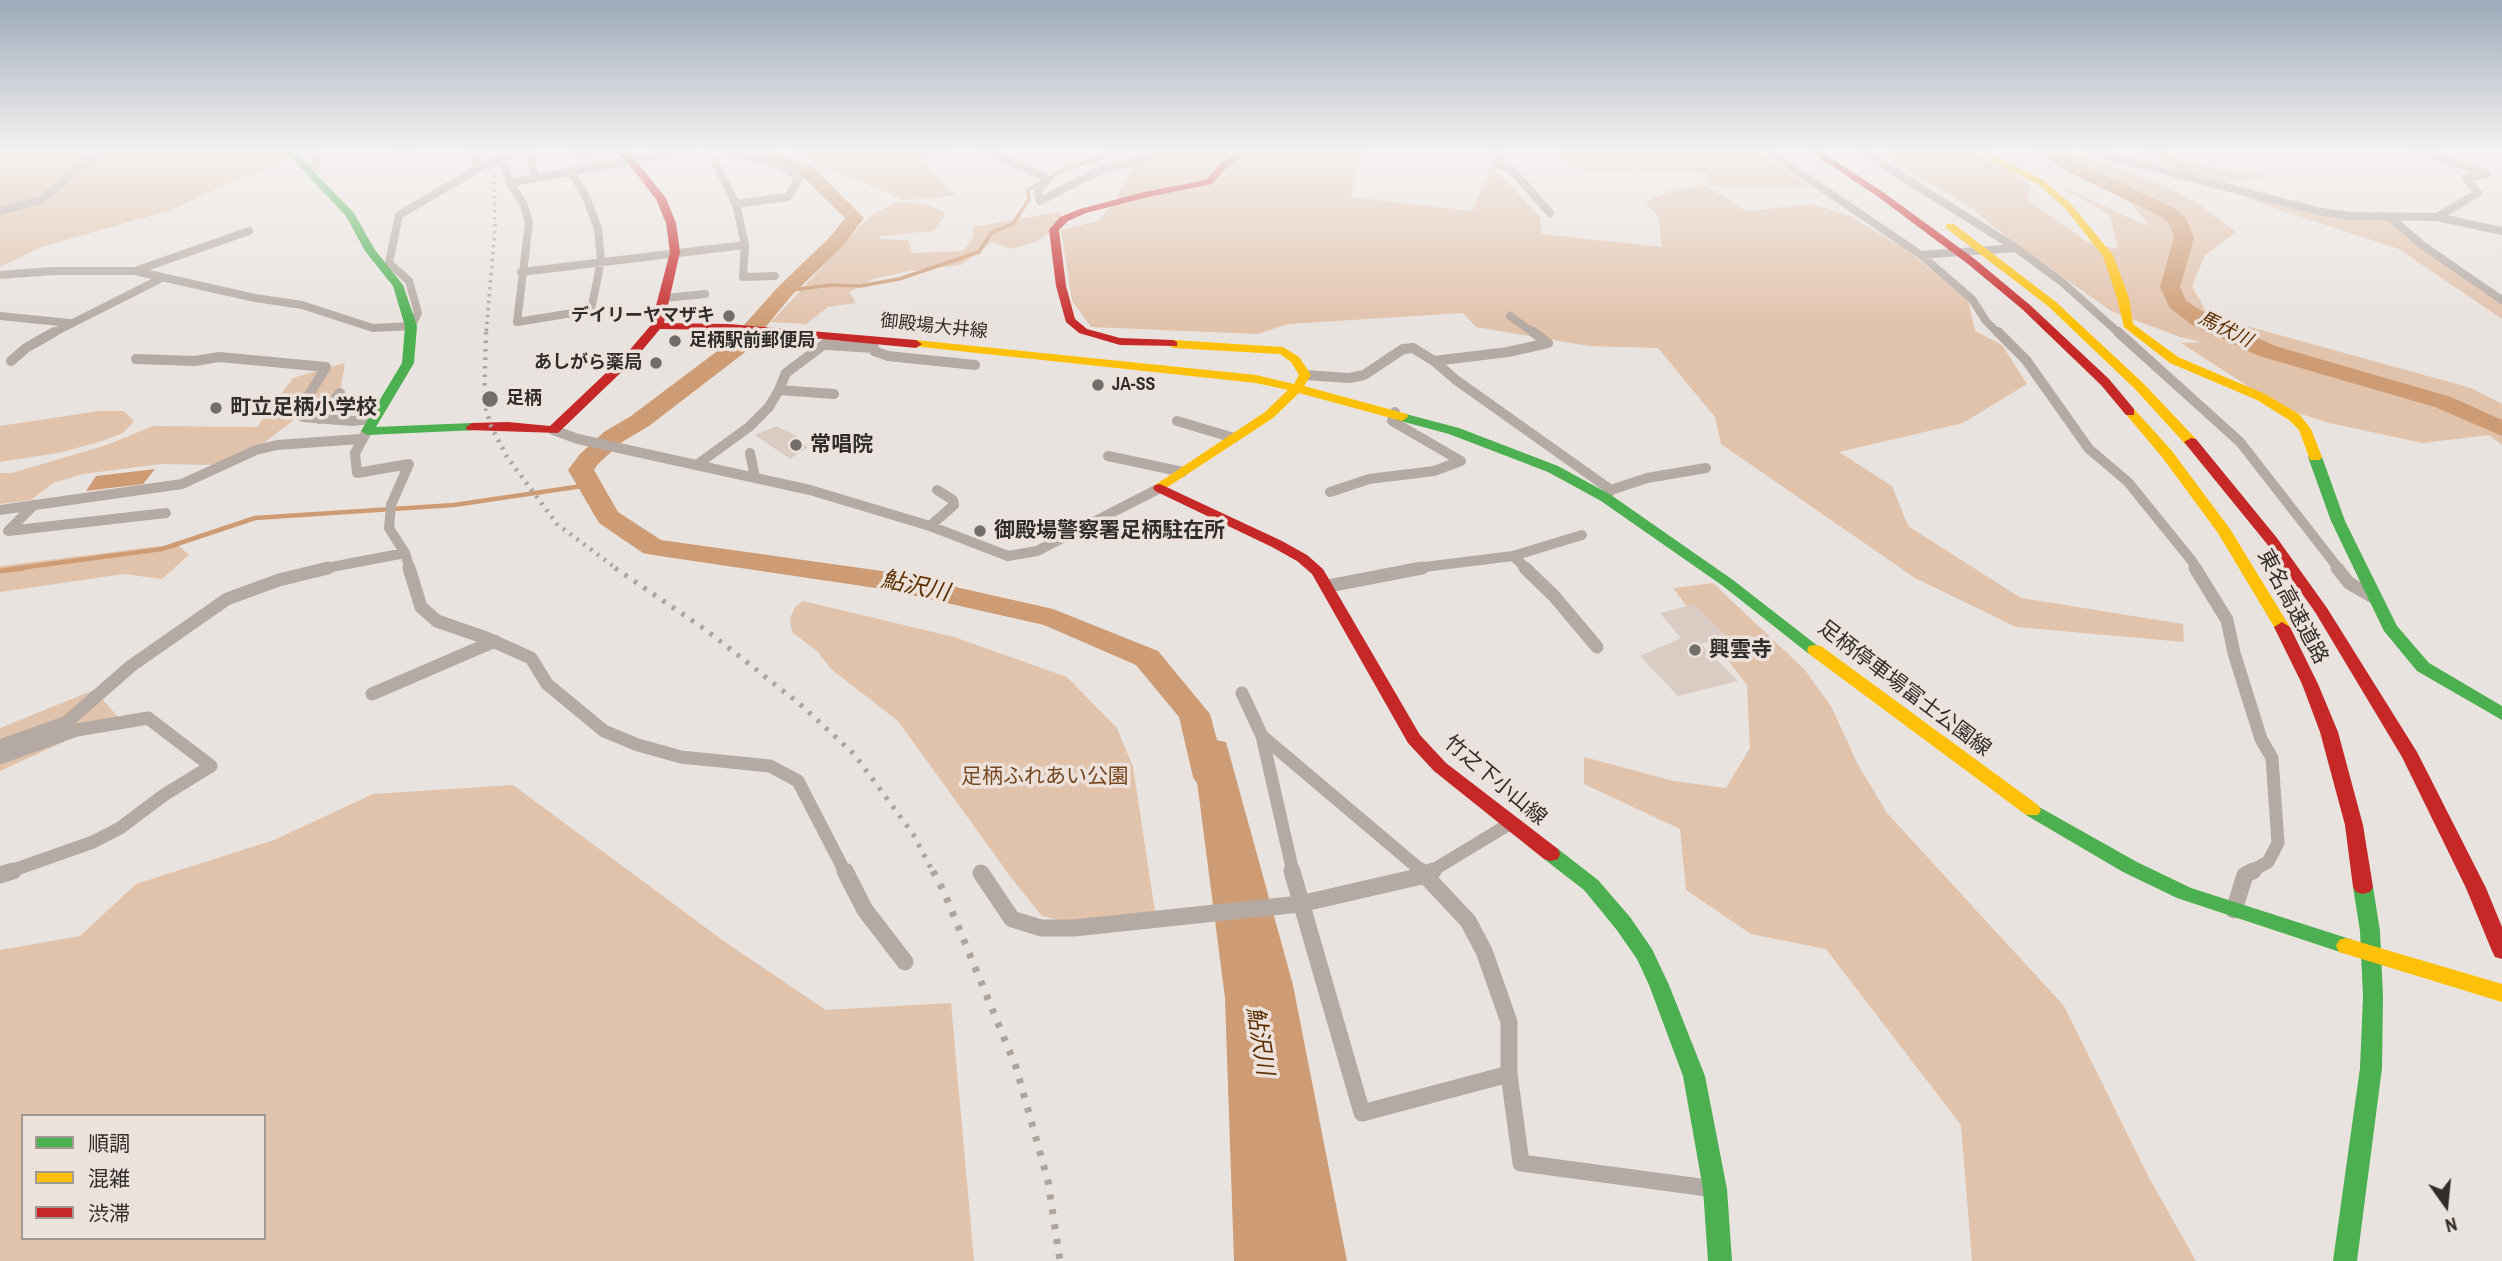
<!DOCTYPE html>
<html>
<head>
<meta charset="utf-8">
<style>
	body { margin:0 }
	#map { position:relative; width:2502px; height:1261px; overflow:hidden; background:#e9e3df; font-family:"Archivo Narrow","Noto Sans JP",sans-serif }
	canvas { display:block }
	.legend { position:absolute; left:21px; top:1114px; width:245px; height:126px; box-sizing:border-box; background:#ede2db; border:2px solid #a19a94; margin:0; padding:9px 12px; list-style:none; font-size:21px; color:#302d2a }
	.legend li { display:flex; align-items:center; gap:14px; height:35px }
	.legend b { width:35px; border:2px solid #a19a94 }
	.north { position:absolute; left:2411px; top:1170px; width:70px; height:70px; -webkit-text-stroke:5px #ede2db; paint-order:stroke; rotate:165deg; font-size:19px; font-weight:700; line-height:28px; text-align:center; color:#302d2a }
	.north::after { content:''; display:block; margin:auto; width:24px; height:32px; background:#302d2a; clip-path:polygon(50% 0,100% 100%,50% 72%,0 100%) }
</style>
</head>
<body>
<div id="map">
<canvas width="2502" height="1261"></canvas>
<ul class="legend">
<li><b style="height:9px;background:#4caf50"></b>順調</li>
<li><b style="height:9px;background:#ffc107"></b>混雑</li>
<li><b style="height:9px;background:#c62828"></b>渋滞</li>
</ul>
<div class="north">N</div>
</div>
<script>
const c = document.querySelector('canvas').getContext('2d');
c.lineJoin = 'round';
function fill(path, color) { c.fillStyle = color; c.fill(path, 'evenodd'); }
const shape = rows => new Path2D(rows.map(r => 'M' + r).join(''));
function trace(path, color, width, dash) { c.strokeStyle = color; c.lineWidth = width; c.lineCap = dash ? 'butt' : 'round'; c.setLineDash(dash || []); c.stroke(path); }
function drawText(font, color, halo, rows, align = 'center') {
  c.font = font + ' "Archivo Narrow","Noto Sans JP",sans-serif'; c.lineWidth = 7; c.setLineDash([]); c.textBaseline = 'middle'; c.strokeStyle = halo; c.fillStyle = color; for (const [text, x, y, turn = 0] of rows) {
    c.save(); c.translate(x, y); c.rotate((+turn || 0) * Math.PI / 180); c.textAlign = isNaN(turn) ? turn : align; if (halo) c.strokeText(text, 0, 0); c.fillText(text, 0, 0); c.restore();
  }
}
fill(shape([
	[0,150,300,150,279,164,236,180,171,210,41,247,0,267],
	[788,150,958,150,920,159,956,196,903,200],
	[1131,150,1361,150,1351,197,1472,211,1492,166,1540,216,1542,234,1662,247,1658,216,1645,202,1669,191,1704,185,1748,211,1813,204,1850,216,1908,251,1968,299,1975,331,2002,345,2027,384,1963,423,1839,452,1892,486,1908,526,2021,598,2183,624,2184,642,2016,627,1915,578,1721,444,1715,417,1658,348,1589,346,1476,327,1463,313,1288,324,1258,334,1091,327,1072,301,1061,230,1098,221,1113,204,1136,161],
	[1565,150,1757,150,1811,187,1708,185,1707,172,1586,170,1556,158],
	[1897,150,1968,150,2010,170,2030,185,2028,200,2087,242,2118,249,2110,215,2055,183,2150,227,2132,204,2053,150,2066,150,2155,182,2196,202,2236,232,2205,255,2192,286,2222,341,2225,320,2471,388,2502,404,2502,445,2489,435,2423,443,2329,423,2280,407,2181,343,2202,342,2180,337,2111,311,2012,241,1967,205,1883,155],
	[2147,150,2164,150,2190,165,2257,174,2268,178,2216,182,2190,176,2160,162],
	[2259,195,2337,216,2394,220,2502,301,2502,319,2399,249,2247,199],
	[897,202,926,204,946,213,934,231,880,236,880,239,908,240,912,253,963,251,974,237,973,227,1063,211,1052,230,1038,241,1011,249,992,242,961,265,909,271,873,279,849,292,856,303,828,307,806,324,771,322,870,216],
	[345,363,340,393,301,414,263,444,212,465,161,464,83,474,53,483,31,500,0,504,0,473,12,473,107,445,153,426,257,427,293,378],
	[99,411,124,411,134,421,123,433,99,442,58,453,0,462,0,426],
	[177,544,189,555,162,579,124,574,0,592,0,566],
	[1713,583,1805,670,1832,708,1857,763,1887,813,2064,1006,2148,1176,2196,1261,1972,1261,1961,1125,1826,949,1751,934,1686,890,1680,829,1584,784,1584,757,1673,781,1726,788,1750,748,1747,685,1673,588],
	[803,601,954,637,1067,677,1117,728,1133,767,1155,912,1072,923,1042,916,1010,876,898,721,831,669,818,652,792,632,790,618,795,607],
	[94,690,118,717,0,771,0,728],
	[513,785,725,942,826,1010,951,1003,974,1261,0,1261,0,950,80,936,136,884,274,840,373,794],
	[23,1116,264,1116,264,1238,23,1238]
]), '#e1c2ab');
fill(shape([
	[155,469,143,484,86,491,96,476],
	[1191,735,1226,742,1293,985,1347,1261,1234,1261,1225,998]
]), '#ce9c74');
trace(shape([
	[785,291,830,285,860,286,899,279,979,252,992,232,1013,224,1029,199,1028,190,1063,170,1121,150]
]), '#ce9c74', 3.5);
trace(shape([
	[12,569,162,549,255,518,454,505,589,485]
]), '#ce9c74', 4.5);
trace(shape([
	[0,571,24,568]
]), '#ce9c74', 5);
fill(shape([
	[744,150,767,150,814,168,864,218,843,246,792,295,744,353,649,426,622,442,598,464,594,470,618,512,661,540,889,572,1053,609,1158,651,1210,714,1227,777,1222,785,1210,789,1198,785,1193,777,1179,717,1136,665,1044,625,889,590,653,555,643,553,599,523,568,470,580,454,604,432,631,416,728,343,778,287,829,238,845,218,802,176,746,154,744,150],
	[2037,150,2057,150,2074,161,2174,208,2186,218,2194,238,2180,287,2186,301,2208,315,2275,346,2451,397,2502,420,2502,436,2435,407,2259,356,2192,325,2170,308,2160,287,2174,238,2170,224,2160,216,2062,169,2037,150]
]), '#ce9c74');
fill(shape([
	[776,426,797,436,791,439,808,447,790,459,755,435],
	[1695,604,1728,637,1701,644,1738,681,1678,696,1640,656,1681,638,1660,613]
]), '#daccc2');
trace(shape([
	[401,150,405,150],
	[467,150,481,167],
	[497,150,503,159,510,183,524,205,529,223,517,322,591,310,601,261,598,228,586,197,572,173],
	[530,150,535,179],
	[709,150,736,204,745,245,743,277,775,276],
	[723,150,781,166,799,178,788,197,736,204],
	[987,150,1045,178,1047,180,1038,190,1040,201,1101,170,1142,160,1140,153],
	[1499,150,1498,165,1511,169,1550,213],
	[1766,150,1921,255,1972,299,1986,321,1999,334],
	[1860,150,2016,248,2062,282,2120,334],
	[2085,150,2321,212,2351,216,2437,217,2502,231],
	[2417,150,2487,174,2466,178,2478,193,2437,217],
	[578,154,600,150],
	[311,171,316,164,314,150],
	[510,183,686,150],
	[0,211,41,200,97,154,83,150],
	[2390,217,2422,245,2502,300],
	[1921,255,2016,248],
	[135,271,249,231],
	[521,272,745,245],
	[0,275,53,271,135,271,255,298,302,305,373,328,411,326,418,313,409,281,389,263,399,215,481,167,524,150],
	[665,298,705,294],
	[0,316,70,323],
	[1510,316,1535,334],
	[51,334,160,279]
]), '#b4aaa3', 8);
trace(shape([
	[1998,332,2026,360,2089,449,2128,482,2192,561,2196,569],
	[2118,332,2240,442,2339,569],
	[830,340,786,373,779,390,834,394],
	[826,345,874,348,874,351,888,356,975,365],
	[136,359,195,361,219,357,326,367,299,411,303,417,352,421,374,419],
	[11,361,26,348,54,332],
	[1434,361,1456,380,1611,490],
	[1305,375,1349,378,1364,375,1403,349,1413,348,1434,361,1508,352,1548,343,1533,332],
	[1395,412,1392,421,1461,461],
	[319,419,340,393],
	[1177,421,1234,438],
	[553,430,578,439,810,490,930,526,1008,556,1037,551,1160,488],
	[367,431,355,453,357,473,409,464,391,505,389,528,405,553,410,569],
	[750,453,755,477],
	[1108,456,1183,472],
	[698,464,749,427,769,407,779,390],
	[1330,492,1369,479,1434,471,1461,461],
	[1608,494,1611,490,1647,478,1706,468],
	[34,505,8,531,166,513],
	[0,510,182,484,256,450,277,445,360,439],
	[930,526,954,505,953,500,937,490],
	[1513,556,1527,569],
	[321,569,405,553],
	[1408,569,1513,556,1582,535]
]), '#b4aaa3', 10);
trace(shape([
	[409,568,421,607,437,621,486,638,531,658,547,684,604,731,638,745,681,757,770,766,798,781,845,872],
	[1525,568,1554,596,1597,647],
	[2195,568,2227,620,2234,653,2261,739,2272,758,2278,843,2268,862,2250,872],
	[2337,568,2349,583,2375,598],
	[1328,586,1422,568],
	[1242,693,1262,736,1293,872],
	[372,694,495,641],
	[1262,736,1423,872],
	[0,746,67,722,131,666,227,599,279,580,328,568],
	[0,758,77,730,148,718,211,766,164,795,120,828,93,842,8,872],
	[1430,872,1511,823]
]), '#b4aaa3', 13);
trace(shape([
	[845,871,865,910,905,962],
	[1292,871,1362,1113,1509,1074],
	[1421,871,1468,921,1484,951,1509,1022,1509,1074,1521,1163,1715,1189],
	[981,873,1012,919,1041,928,1074,928,1300,904,1426,875,1433,871],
	[0,875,13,871],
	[2234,910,2245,875,2253,871]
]), '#b4aaa3', 17);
fill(shape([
	[284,150,293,150,354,213,375,250,403,285,417,326,414,363,376,427,472,423,478,427,477,430,367,435,361,431,402,363,405,326,393,286,365,251,346,216,284,150],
	[1402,413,1459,428,1558,466,1611,495,1733,580,1823,650,1815,655,1809,654,1723,586,1601,501,1548,472,1449,434,1397,420,1396,417,1402,413],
	[2315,453,2322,457,2345,521,2397,626,2429,663,2502,706,2502,720,2417,671,2384,631,2331,521,2308,457,2315,453],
	[2032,803,2137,862,2191,888,2353,940,2356,946,2353,952,2346,954,2177,898,2123,872,2026,815,2023,810,2026,805,2032,803],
	[1551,847,1558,849,1598,880,1630,917,1652,949,1669,985,1705,1076,1727,1189,1732,1261,1708,1261,1703,1189,1683,1076,1649,985,1637,959,1616,929,1584,890,1544,859,1542,854,1544,849,1551,847],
	[2363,880,2370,882,2373,887,2380,931,2383,997,2382,1068,2357,1261,2333,1261,2360,1068,2363,997,2360,931,2353,887,2356,882,2363,880]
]), '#4caf50');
fill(shape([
	[1971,150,1982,150,2043,180,2070,203,2113,255,2129,298,2133,324,2178,357,2265,394,2299,414,2311,429,2322,457,2320,460,2310,460,2299,430,2289,420,2257,400,2170,363,2124,327,2117,298,2103,256,2064,207,2037,184,1971,150],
	[1946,224,1954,224,2056,302,2143,383,2196,439,2196,445,2186,445,2135,389,2048,306,1946,228,1946,224],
	[916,340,1256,375,1294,384,1299,375,1291,362,1280,354,1173,348,1167,344,1173,340,1283,347,1299,357,1311,375,1304,386,1407,414,1408,417,1402,421,1299,393,1273,418,1160,492,1155,491,1153,488,1155,485,1265,412,1288,390,1256,383,912,346,912,342,916,340],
	[2130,408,2134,409,2172,451,2230,529,2290,627,2288,630,2276,630,2218,533,2162,457,2124,412,2130,408],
	[1815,645,1821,646,2038,805,2041,810,2038,815,2026,815,1809,654,1807,650,1809,646,1815,645],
	[2346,938,2502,984,2502,1002,2339,952,2336,946,2339,940,2346,938]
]), '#ffc107');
fill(shape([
	[613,150,623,150,634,159,666,198,676,223,680,252,664,323,729,324,916,340,922,344,916,348,729,330,660,329,635,359,558,433,467,430,466,427,472,423,508,422,550,426,627,353,651,325,670,252,666,223,656,199,628,163,613,150],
	[1244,150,1255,150,1229,165,1212,184,1148,197,1086,213,1068,221,1059,230,1066,286,1075,319,1087,329,1120,338,1173,340,1177,342,1177,346,1120,345,1079,333,1066,322,1056,286,1049,230,1060,217,1080,209,1144,192,1206,180,1223,161,1244,150],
	[1808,150,1818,150,1883,192,1976,260,2030,305,2109,379,2134,409,2134,415,2126,415,2101,385,2022,309,1968,264,1877,196,1808,150],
	[2191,438,2196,439,2277,538,2327,608,2417,752,2486,888,2502,927,2502,959,2495,957,2492,951,2466,888,2402,757,2315,612,2267,544,2184,442,2191,438],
	[1160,484,1282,541,1307,555,1323,569,1420,735,1446,763,1558,849,1560,854,1558,859,1551,861,1544,859,1434,771,1408,743,1312,574,1297,561,1272,547,1155,491,1153,488,1155,485,1160,484],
	[2282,622,2290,627,2318,684,2338,732,2363,825,2373,887,2370,892,2363,894,2356,892,2353,887,2345,825,2320,732,2302,684,2274,627,2282,622]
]), '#c62828');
trace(shape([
	[481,150,494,177,495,228,486,334]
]), '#aca49e', 3.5, [2.5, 4.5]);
trace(shape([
	[486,332,484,402,491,426,507,457,557,524,617,569]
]), '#aca49e', 4.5, [2.5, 6]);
trace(shape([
	[615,568,706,630,801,705,854,754,913,834,933,872]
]), '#aca49e', 5, [3.5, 8]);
trace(shape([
	[933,871,944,892,1016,1067,1048,1181,1060,1261]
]), '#aca49e', 7, [5, 10]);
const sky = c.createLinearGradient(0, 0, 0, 327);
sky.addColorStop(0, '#9daaba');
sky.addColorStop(0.46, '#f5f2f1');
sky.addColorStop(1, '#f5f2f100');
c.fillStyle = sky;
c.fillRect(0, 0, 2502, 327);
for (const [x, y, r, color] of [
	[729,316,7,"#716d69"],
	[675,341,7,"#716d69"],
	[656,363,7,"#716d69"],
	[1098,385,7,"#716d69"],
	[490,399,9,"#716d69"],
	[216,408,7,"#716d69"],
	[796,445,7,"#716d69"],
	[980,531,7,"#716d69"],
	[1695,650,7,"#716d69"]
]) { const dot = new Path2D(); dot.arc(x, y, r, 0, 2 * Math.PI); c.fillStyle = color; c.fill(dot); trace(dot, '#ede2db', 2.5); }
drawText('bold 18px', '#302d2a', '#ede2db', [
	["デイリーヤマザキ",715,316,"right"],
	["足柄駅前郵便局",689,341],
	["あしがら薬局",642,363,"right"],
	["JA-SS",1112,385],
	["足柄",506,399]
], 'left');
drawText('18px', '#302d2a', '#ede2db', [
	["御殿場大井線",934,327,6]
]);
drawText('italic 19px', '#5d3002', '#ede2db', [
	["馬伏川",2225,330,26]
]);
drawText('bold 21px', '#302d2a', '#ede2db', [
	["町立足柄小学校",230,408],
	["常唱院",810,445],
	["御殿場警察署足柄駐在所",994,531],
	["興雲寺",1709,650]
], 'left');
drawText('21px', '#302d2a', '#ede2db', [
	["東名高速道路",2292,607,62],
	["足柄停車場富士公園線",1904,689,37],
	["竹之下小山線",1495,781,40]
]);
drawText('21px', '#77471f', '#ede2db', [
	["足柄ふれあい公園",1045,777]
]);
drawText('italic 23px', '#5d3002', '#ede2db', [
	["鮎沢川",915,587,12],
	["鮎沢川",1259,1041,81]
]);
</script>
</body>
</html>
